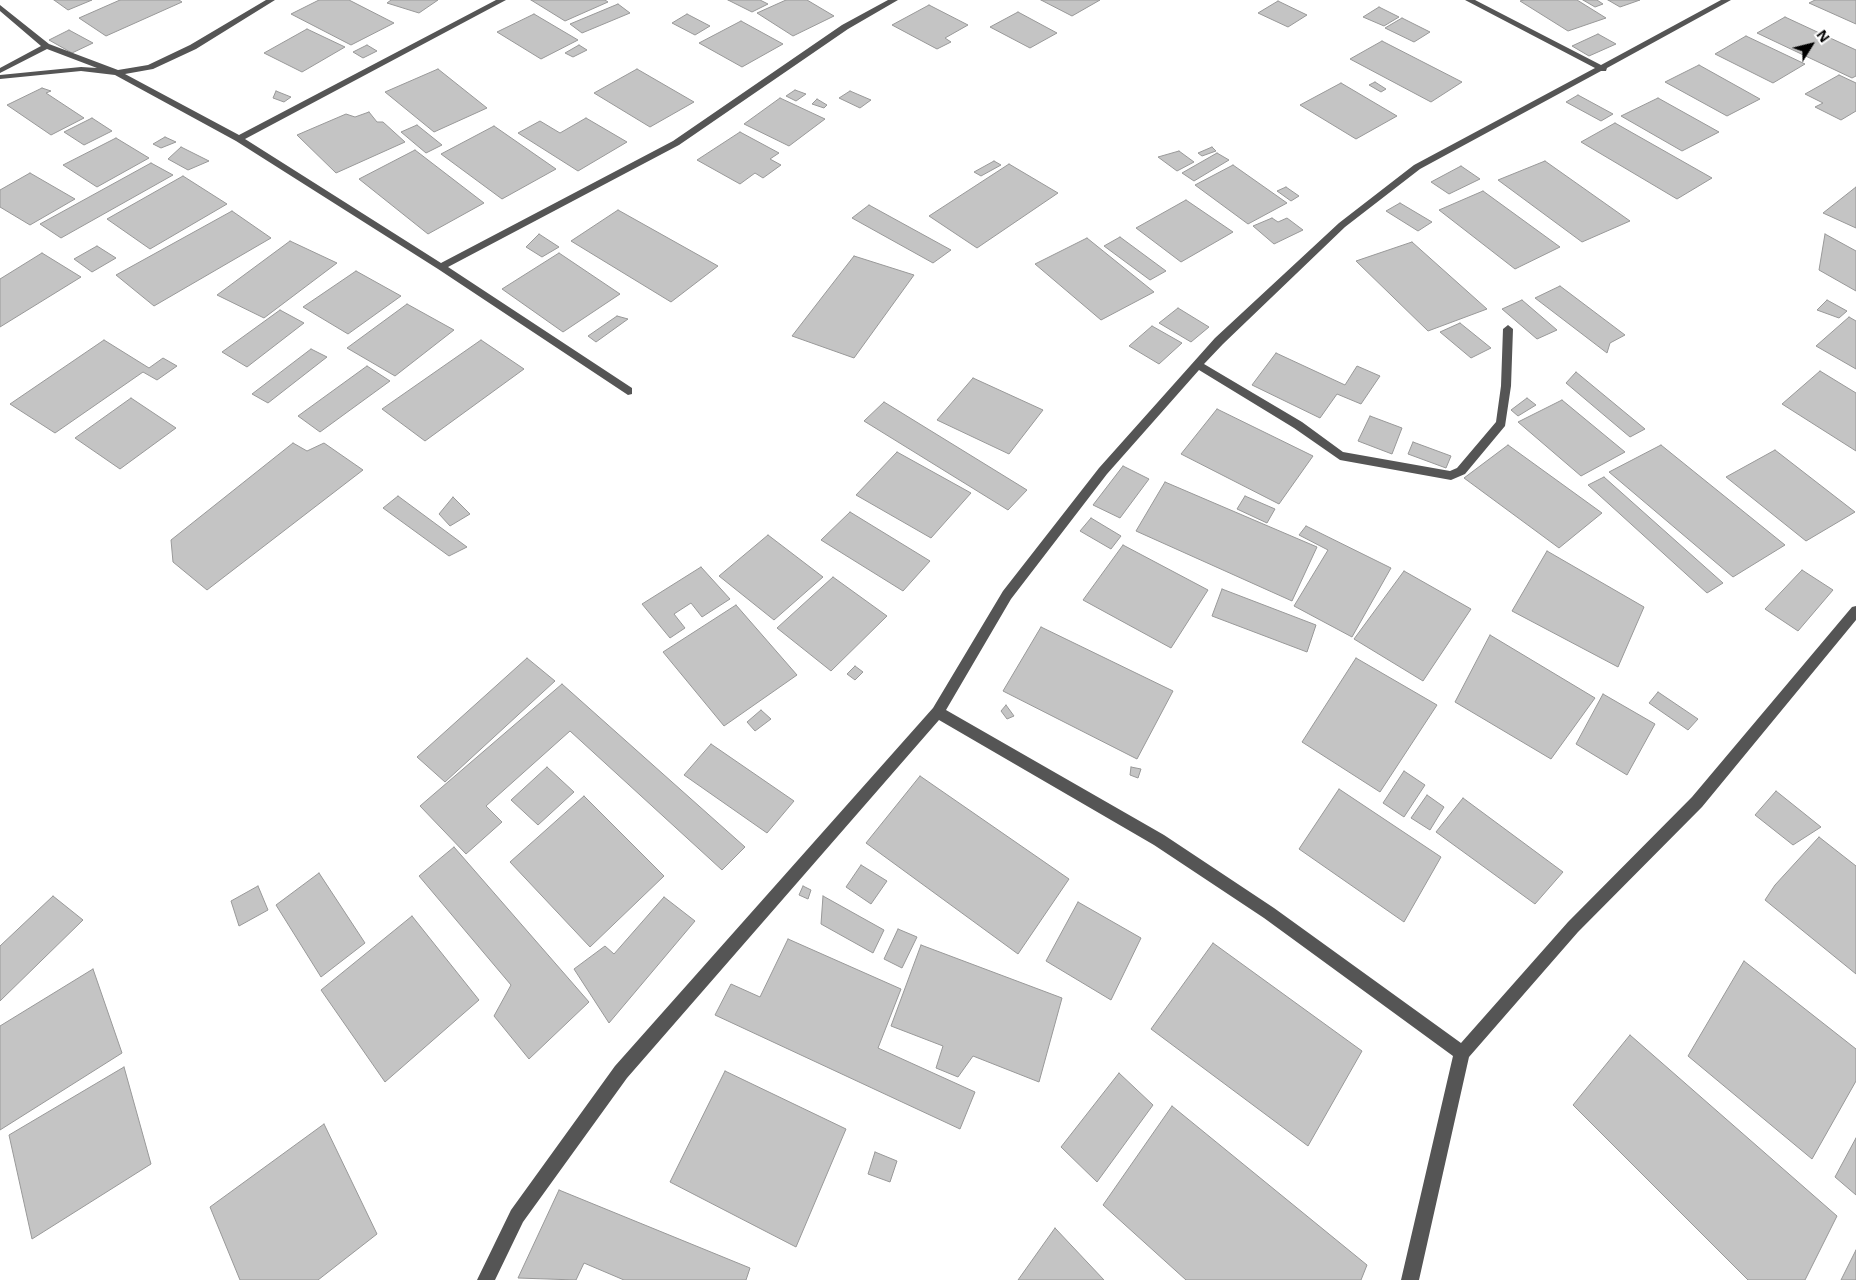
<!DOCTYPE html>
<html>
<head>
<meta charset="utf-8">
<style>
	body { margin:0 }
	#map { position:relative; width:1856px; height:1280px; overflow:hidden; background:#fff; font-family:"Noto Sans",sans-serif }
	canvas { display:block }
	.north { position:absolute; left:1786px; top:20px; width:50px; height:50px; -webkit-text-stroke:4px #fff; paint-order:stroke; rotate:54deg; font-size:14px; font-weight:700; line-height:20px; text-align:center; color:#000 }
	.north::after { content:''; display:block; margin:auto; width:18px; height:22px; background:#000; clip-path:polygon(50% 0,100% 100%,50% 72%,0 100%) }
</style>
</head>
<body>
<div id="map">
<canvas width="1856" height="1280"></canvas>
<div class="north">N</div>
</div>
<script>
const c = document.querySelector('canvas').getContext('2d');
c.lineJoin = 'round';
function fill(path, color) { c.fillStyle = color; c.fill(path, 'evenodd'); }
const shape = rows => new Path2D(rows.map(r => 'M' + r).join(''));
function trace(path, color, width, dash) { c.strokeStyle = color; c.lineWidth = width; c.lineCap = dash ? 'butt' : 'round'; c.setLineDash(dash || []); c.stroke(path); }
const building = shape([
	[54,0,92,0,68,10,54,0],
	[120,0,179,0,182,2,106,36,79,18,120,0],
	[319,0,349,0,394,23,351,45,291,14,319,0],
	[391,0,438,0,419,13,387,3,391,0],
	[531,0,605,0,608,2,565,21,531,0],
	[728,0,760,0,768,4,752,12,728,0],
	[786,0,807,0,834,16,793,36,757,13,786,0],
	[1041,0,1100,0,1072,16,1041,0],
	[1524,0,1577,0,1606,18,1568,31,1520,1,1524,0],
	[1583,0,1597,0,1603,4,1595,7,1583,0],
	[1608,0,1640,0,1620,7,1608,0],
	[1815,0,1856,0,1856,24,1809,3,1815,0],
	[1278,1,1307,15,1288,27,1258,13,1278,1],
	[618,4,630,13,582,33,570,24,618,4],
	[929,5,968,25,945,38,951,42,937,49,892,25,929,5],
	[1379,7,1399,17,1384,26,1363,17,1379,7],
	[1018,12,1057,33,1030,48,990,27,1018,12],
	[534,14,578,40,541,59,497,32,534,14],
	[687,14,710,26,695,35,672,23,687,14],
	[1785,17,1856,50,1856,76,1852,78,1757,33,1785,17],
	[1402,18,1430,32,1414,42,1385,28,1402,18],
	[741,21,783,44,742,67,699,43,741,21],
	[307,29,345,47,302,72,264,53,307,29],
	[69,30,93,43,72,53,49,40,69,30],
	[1598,34,1616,44,1589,56,1572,46,1598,34],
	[1746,36,1805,64,1773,83,1715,54,1746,36],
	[1382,41,1462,82,1431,102,1350,59,1382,41],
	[367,45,377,51,363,58,353,52,367,45],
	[579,45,587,50,573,57,565,53,579,45],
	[1699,65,1760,99,1727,116,1665,82,1699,65],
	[438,69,487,108,434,132,385,92,438,69],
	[637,69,694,102,650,127,594,93,637,69],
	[1839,75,1856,83,1856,111,1841,120,1815,107,1823,103,1805,94,1839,75],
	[1375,82,1386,89,1381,92,1369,85,1375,82],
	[1341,83,1397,116,1356,139,1300,105,1341,83],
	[42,88,51,91,46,93,84,118,51,135,7,105,42,88],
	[795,90,806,94,796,101,786,96,795,90],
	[276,91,291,97,284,102,273,98,276,91],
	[850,91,871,100,860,108,839,98,850,91],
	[1578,95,1613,114,1601,121,1566,102,1578,95],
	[780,98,825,119,789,146,744,124,780,98],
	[1658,98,1719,132,1682,151,1621,116,1658,98],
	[817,99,827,105,824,108,812,104,817,99],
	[369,112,377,122,383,122,405,142,336,173,297,135,346,114,355,117,369,112],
	[92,118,112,131,84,145,64,132,92,118],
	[586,118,627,142,578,171,518,133,540,121,560,133,586,118],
	[1615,123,1712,178,1677,199,1581,142,1615,123],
	[417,125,442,145,426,153,401,132,417,125],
	[494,126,556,169,502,199,441,154,494,126],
	[740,132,779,153,770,159,781,165,763,178,755,173,740,184,697,160,740,132],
	[165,137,176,142,161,148,153,144,165,137],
	[116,138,149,158,97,187,63,165,116,138],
	[181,147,209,161,188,170,168,159,181,147],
	[1212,147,1216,151,1202,156,1198,153,1212,147],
	[415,150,484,203,428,234,359,179,415,150],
	[1179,151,1194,162,1177,171,1158,157,1179,151],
	[1217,153,1229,160,1194,181,1182,173,1217,153],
	[994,161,1001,165,981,176,974,172,994,161],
	[1545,161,1630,221,1582,242,1498,180,1545,161],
	[151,163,173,175,61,238,40,224,151,163],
	[1009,164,1058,193,977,248,929,216,1009,164],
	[1233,165,1287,203,1248,224,1195,185,1233,165],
	[1461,166,1480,179,1449,194,1431,182,1461,166],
	[30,173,75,199,30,225,0,207,0,190,30,173],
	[183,176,227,204,150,249,107,219,183,176],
	[1286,187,1299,196,1291,201,1277,191,1286,187],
	[1856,187,1856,228,1823,213,1856,187],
	[1483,191,1560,247,1515,269,1439,210,1483,191],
	[1186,200,1233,232,1181,262,1136,228,1186,200],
	[1400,203,1432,222,1418,231,1386,211,1400,203],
	[869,205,951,250,933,263,852,218,869,205],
	[618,210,718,266,671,302,571,241,618,210],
	[232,211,271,238,154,306,116,275,232,211],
	[1272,218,1278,222,1287,218,1303,230,1274,244,1253,226,1272,218],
	[539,234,559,247,542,257,526,247,539,234],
	[1825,234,1856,251,1856,291,1819,270,1825,234],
	[1120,237,1166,271,1150,280,1104,246,1120,237],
	[1087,238,1154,292,1101,320,1035,264,1087,238],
	[290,241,337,263,264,318,217,295,290,241],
	[1412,242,1487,309,1428,331,1356,261,1412,242],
	[97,246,116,258,92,272,74,259,97,246],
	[42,253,81,277,0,327,0,279,42,253],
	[559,253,620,294,563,332,502,289,559,253],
	[854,256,914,275,854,358,792,336,854,256],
	[356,271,401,296,348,334,303,307,356,271],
	[1560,286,1625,335,1610,343,1607,353,1535,298,1560,286],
	[1522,300,1557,330,1537,339,1502,309,1522,300],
	[1827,300,1847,311,1839,318,1817,310,1827,300],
	[407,304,454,330,395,376,347,348,407,304],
	[1178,308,1209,327,1191,342,1159,323,1178,308],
	[280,310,304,323,247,367,222,352,280,310],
	[617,316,628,319,596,342,588,336,617,316],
	[1849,317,1856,321,1856,369,1816,346,1849,317],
	[1460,323,1491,348,1471,358,1440,332,1460,323],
	[1152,326,1182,343,1159,364,1129,346,1152,326],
	[104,340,149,368,163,358,177,366,157,380,143,372,55,433,10,404,104,340],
	[481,340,524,369,425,441,382,409,481,340],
	[311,349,327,357,268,403,252,394,311,349],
	[1276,353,1345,385,1357,366,1380,376,1361,404,1337,394,1320,418,1252,385,1276,353],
	[367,366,390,381,320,432,298,416,367,366],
	[1820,371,1856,393,1856,451,1782,404,1820,371],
	[1576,372,1645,429,1630,437,1566,383,1576,372],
	[973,378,1043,410,1009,454,937,420,973,378],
	[131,398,176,428,120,469,75,438,131,398],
	[1527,398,1536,405,1518,416,1511,410,1527,398],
	[1562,400,1625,452,1581,476,1518,422,1562,400],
	[884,402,1027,490,1008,510,864,421,884,402],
	[1217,409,1313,456,1279,504,1181,454,1217,409],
	[1370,416,1402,428,1392,454,1358,441,1370,416],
	[1413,442,1451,456,1446,468,1408,454,1413,442],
	[293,443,307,451,324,443,363,470,207,590,173,562,171,540,293,443],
	[1508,445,1602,513,1559,548,1464,478,1508,445],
	[1661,445,1785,545,1733,577,1609,472,1661,445],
	[1775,450,1855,512,1806,541,1726,477,1775,450],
	[897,452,971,493,931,538,856,495,897,452],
	[1123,466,1149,479,1120,518,1093,505,1123,466],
	[1604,477,1723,583,1707,593,1588,485,1604,477],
	[1165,482,1317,547,1292,601,1136,531,1165,482],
	[398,496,467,547,449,556,383,508,398,496],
	[1245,496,1275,509,1267,523,1237,509,1245,496],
	[453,497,470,514,450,526,439,514,453,497],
	[850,512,930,561,903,591,821,540,850,512],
	[1091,518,1121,536,1111,549,1080,531,1091,518],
	[1306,526,1391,568,1352,637,1294,606,1328,550,1299,535,1306,526],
	[768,535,823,577,774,620,719,576,768,535],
	[1123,545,1208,590,1171,648,1083,600,1123,545],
	[1547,551,1644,607,1618,667,1512,611,1547,551],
	[701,567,730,599,702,617,691,603,674,614,685,628,670,638,642,604,701,567],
	[1802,570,1833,590,1798,631,1765,609,1802,570],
	[1404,571,1471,609,1423,681,1354,639,1404,571],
	[833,577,887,616,831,671,777,628,833,577],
	[1222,589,1316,625,1307,652,1212,616,1222,589],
	[736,605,797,675,724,726,663,652,736,605],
	[1041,627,1173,691,1137,759,1003,691,1041,627],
	[1490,635,1595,698,1551,759,1455,702,1490,635],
	[527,658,555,681,445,782,417,757,527,658],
	[1356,658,1437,705,1380,792,1302,742,1356,658],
	[855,666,863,672,855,680,847,674,855,666],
	[562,684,745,847,722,870,570,731,486,806,502,822,466,854,420,806,562,684],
	[1658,692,1698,719,1688,730,1649,703,1658,692],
	[1603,694,1655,724,1627,775,1576,744,1603,694],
	[1006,705,1014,716,1007,719,1001,711,1006,705],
	[761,710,771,719,755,731,747,722,761,710],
	[711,744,794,801,767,833,684,775,711,744],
	[547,767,574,792,538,825,511,800,547,767],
	[1131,767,1141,769,1138,778,1130,775,1131,767],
	[1404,771,1425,785,1404,817,1383,803,1404,771],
	[920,776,1069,879,1018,954,866,843,920,776],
	[1339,789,1441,857,1404,922,1299,849,1339,789],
	[1776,791,1821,827,1793,845,1755,815,1776,791],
	[1427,795,1444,807,1430,830,1411,818,1427,795],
	[584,796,664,876,590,947,510,862,584,796],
	[1463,798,1563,872,1535,904,1436,832,1463,798],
	[1819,837,1856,866,1856,974,1765,900,1775,885,1819,837],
	[454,847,589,1002,529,1059,494,1016,511,985,419,876,454,847],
	[861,865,887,881,871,904,846,887,861,865],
	[319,873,365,943,321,977,276,905,319,873],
	[258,886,268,910,239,926,231,901,258,886],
	[803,886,811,890,808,899,799,895,803,886],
	[53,896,83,920,0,1001,0,946,53,896],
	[823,896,884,930,873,953,821,924,823,896],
	[664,897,695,921,609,1023,574,969,605,946,614,954,664,897],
	[1078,902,1141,938,1111,1000,1046,961,1078,902],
	[412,916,479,1000,385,1082,321,990,412,916],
	[898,929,917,937,902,968,884,959,898,929],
	[788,939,901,989,878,1048,975,1092,960,1129,715,1015,731,984,760,997,788,939],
	[1213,943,1362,1051,1308,1146,1151,1029,1213,943],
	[921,945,1062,998,1039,1082,973,1056,958,1077,936,1068,943,1046,891,1026,921,945],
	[1744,961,1856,1049,1856,1081,1812,1159,1688,1056,1744,961],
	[93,969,122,1053,0,1130,0,1026,93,969],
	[1630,1035,1837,1216,1805,1280,1748,1280,1573,1105,1630,1035],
	[124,1067,151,1164,32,1239,9,1135,124,1067],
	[725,1071,846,1129,796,1247,670,1182,725,1071],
	[1119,1073,1153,1105,1097,1182,1061,1147,1119,1073],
	[1172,1106,1367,1265,1361,1280,1186,1280,1103,1205,1172,1106],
	[324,1124,377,1234,318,1280,240,1280,210,1207,324,1124],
	[1856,1138,1856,1195,1835,1177,1856,1138],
	[875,1152,897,1161,890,1182,868,1174,875,1152],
	[559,1190,750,1268,746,1280,624,1280,584,1263,576,1280,518,1278,559,1190],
	[1055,1228,1104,1280,1018,1280,1055,1228],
	[1856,1250,1856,1280,1841,1280,1856,1250]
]);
fill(building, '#c4c4c4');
trace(building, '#999', 1);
fill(shape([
	[266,0,275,0,196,49,153,69,125,74,239,135,496,0,506,0,245,139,441,263,673,141,842,25,888,0,898,0,848,29,679,145,448,267,632,388,632,394,628,395,438,269,236,141,115,75,81,71,0,79,0,75,81,67,97,68,47,49,0,73,0,68,41,46,0,11,0,5,49,44,118,70,148,65,190,45,266,0],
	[1465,0,1475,0,1601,65,1721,0,1731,0,1607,68,1606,71,1601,71,1420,169,1345,227,1223,344,1204,364,1302,422,1343,452,1450,471,1457,468,1496,422,1501,386,1503,329,1508,325,1513,329,1511,386,1505,426,1465,474,1451,480,1340,460,1294,428,1199,370,1107,474,1011,599,946,710,1164,835,1274,908,1461,1043,1568,922,1692,797,1852,607,1856,606,1856,620,1702,807,1578,932,1469,1057,1419,1280,1401,1280,1453,1056,1264,918,1154,845,939,720,627,1078,523,1222,495,1280,477,1280,511,1210,615,1066,933,708,1003,591,1099,468,1215,338,1339,223,1414,165,1595,68,1465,0]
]), '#555');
</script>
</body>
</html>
